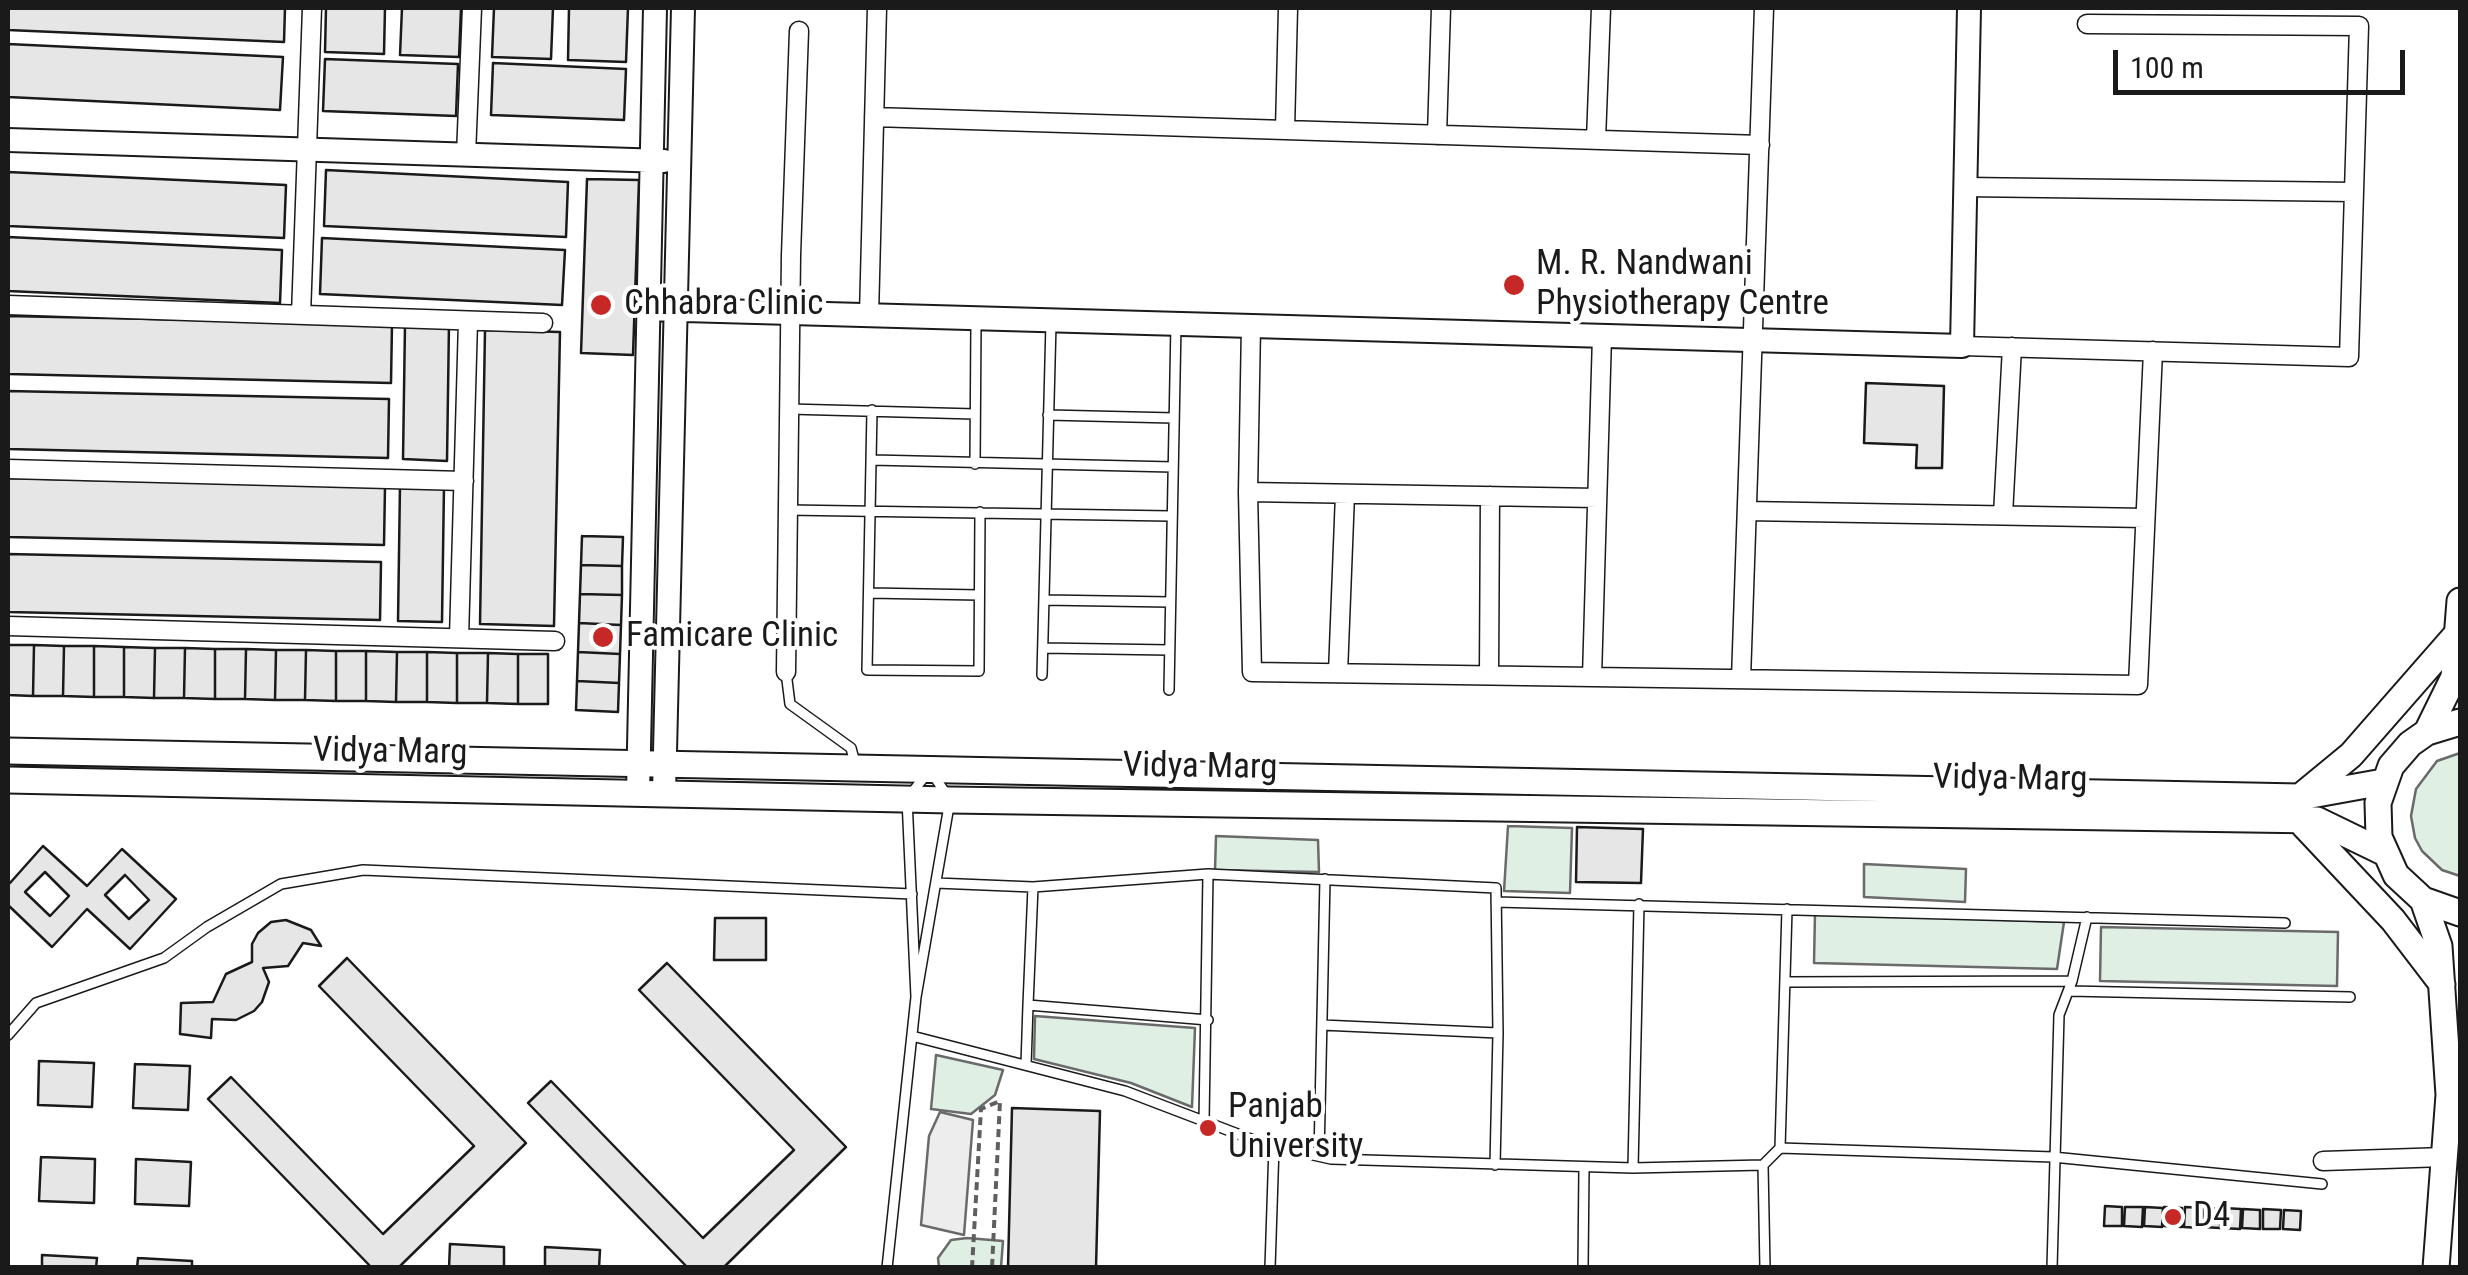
<!DOCTYPE html>
<html>
<head>
<meta charset="utf-8">
<style>
	body { margin:0 }
	#map { position:relative; width:2468px; height:1275px; overflow:hidden; background:#fff; font-family:"Roboto Condensed",sans-serif }
	canvas { display:block }
	.frame { position:absolute; inset:0; border:10px solid #1a1a1a; pointer-events:none }
	.scale { position:absolute; left:2113px; top:50px; width:292px; height:45px; box-sizing:border-box; border:5px solid #1a1a1a; border-top:0; padding-left:12px; font-size:30px; line-height:35px; white-space:nowrap; color:#1a1a1a; -webkit-text-stroke:8px #fff; paint-order:stroke }
</style>
</head>
<body>
<div id="map">
<canvas width="2468" height="1275"></canvas>
<div class="frame"></div>
<div class="scale">100 m</div>
</div>
<script>
const c = document.querySelector('canvas').getContext('2d');
c.lineJoin = 'round';
function fill(path, color) { c.fillStyle = color; c.fill(path, 'evenodd'); }
const shape = rows => new Path2D(rows.map(r => 'M' + r).join(''));
function trace(path, color, width, dash) { c.strokeStyle = color; c.lineWidth = width; c.lineCap = dash ? 'butt' : 'round'; c.setLineDash(dash || []); c.stroke(path); }
function drawText(font, color, halo, rows, align = 'center') {
  c.font = font + ' "Roboto Condensed",sans-serif'; c.lineWidth = 8; c.setLineDash([]); c.textBaseline = 'middle'; c.strokeStyle = halo; c.fillStyle = color; for (const [text, x, y, turn = 0] of rows) {
    c.save(); c.translate(x, y); c.rotate((+turn || 0) * Math.PI / 180); c.textAlign = isNaN(turn) ? turn : align; if (halo) c.strokeText(text, 0, 0); c.fillText(text, 0, 0); c.restore();
  }
}
const green = shape([
	[2460,753,2460,876,2442,870,2422,851,2415,838,2411,816,2416,789,2437,761,2460,753],
	[1508,826,1572,828,1570,893,1504,891,1508,826],
	[1216,836,1318,840,1319,872,1215,870,1216,836],
	[1864,864,1966,869,1965,902,1864,897,1864,864],
	[1815,913,2064,922,2057,969,1814,963,1815,913],
	[2101,927,2338,932,2337,986,2100,981,2101,927],
	[1035,1016,1195,1028,1192,1107,1131,1083,1034,1059,1035,1016],
	[936,1055,1003,1070,995,1095,971,1114,931,1109,936,1055],
	[967,1238,1003,1241,1001,1267,939,1267,938,1258,951,1240,967,1238]
]);
fill(green, '#e0efe3');
trace(green, '#6a6a6a', 2.5);
const parking = shape([
	[940,1112,973,1120,964,1235,921,1225,929,1136,940,1112]
]);
fill(parking, '#ededed');
trace(parking, '#6a6a6a', 2.5);
const building = shape([
	[8,8,285,8,284,42,8,30,8,8],
	[326,8,385,8,384,54,325,52,326,8],
	[402,8,461,8,459,57,400,55,402,8],
	[494,8,553,8,551,59,492,57,494,8],
	[569,8,628,8,626,62,568,60,569,8],
	[8,44,283,57,280,110,8,97,8,44],
	[325,59,458,64,456,116,323,111,325,59],
	[493,63,626,69,624,120,491,115,493,63],
	[326,170,568,182,566,237,324,226,326,170],
	[8,172,286,185,284,238,8,226,8,172],
	[587,179,639,180,633,355,581,353,587,179],
	[8,237,282,250,280,303,8,291,8,237],
	[322,238,565,250,562,305,320,294,322,238],
	[8,316,392,324,391,383,8,374,8,316],
	[405,324,449,324,447,461,403,459,405,324],
	[485,330,560,332,554,626,480,624,485,330],
	[1866,383,1944,386,1942,468,1916,468,1917,445,1864,443,1866,383],
	[8,391,389,399,388,458,8,449,8,391],
	[8,478,385,487,384,545,8,537,8,478],
	[400,485,444,486,442,622,398,621,400,485],
	[582,536,623,537,622,566,581,565,582,536],
	[8,554,381,562,380,620,8,612,8,554],
	[581,565,622,566,622,595,580,594,581,565],
	[580,594,622,595,621,625,579,623,580,594],
	[579,623,621,625,620,654,578,652,579,623],
	[8,645,34,645,33,696,8,695,8,645],
	[34,645,64,646,63,696,33,696,34,645],
	[64,646,94,646,94,697,63,696,64,646],
	[94,646,124,647,124,697,94,697,94,646],
	[124,647,155,648,154,698,124,697,124,647],
	[155,648,185,648,184,698,154,698,155,648],
	[185,648,215,649,215,699,184,698,185,648],
	[215,649,246,649,245,699,215,699,215,649],
	[246,649,276,650,275,700,245,699,246,649],
	[276,650,306,650,305,700,275,700,276,650],
	[306,650,336,651,336,701,305,700,306,650],
	[336,651,366,651,366,701,336,701,336,651],
	[366,651,397,652,396,702,366,701,366,651],
	[397,652,427,652,427,702,396,702,397,652],
	[427,652,457,653,457,703,427,702,427,652],
	[578,652,620,654,619,683,577,681,578,652],
	[457,653,488,653,487,703,457,703,457,653],
	[488,653,518,654,518,704,487,703,488,653],
	[518,654,548,654,548,704,518,704,518,654],
	[577,681,619,683,618,712,576,710,577,681],
	[1577,827,1643,829,1641,883,1576,882,1577,827],
	[43,846,87,886,122,849,176,899,130,949,87,909,52,947,8,905,8,880,10,883,43,846],
	[45,872,69,896,50,916,25,892,45,872],
	[125,875,149,900,129,919,105,895,125,875],
	[715,918,766,918,766,960,714,960,715,918],
	[286,920,311,930,321,946,303,943,288,966,263,968,269,982,262,1002,254,1011,236,1020,212,1019,211,1038,180,1034,181,1003,213,1002,226,974,252,962,252,944,258,933,271,922,286,920],
	[347,958,526,1143,398,1268,372,1268,208,1099,231,1077,383,1234,474,1146,319,986,347,958],
	[667,963,846,1147,723,1268,688,1268,528,1103,551,1081,703,1238,794,1150,639,990,667,963],
	[39,1061,94,1063,92,1107,38,1105,39,1061],
	[135,1064,190,1066,188,1110,133,1108,135,1064],
	[1012,1108,1100,1111,1096,1268,1008,1268,1012,1108],
	[41,1157,95,1159,94,1203,39,1201,41,1157],
	[136,1159,191,1162,189,1206,135,1204,136,1159],
	[2105,1206,2122,1207,2122,1226,2104,1226,2105,1206],
	[2125,1207,2143,1207,2142,1227,2124,1226,2125,1207],
	[2145,1207,2163,1208,2162,1227,2144,1226,2145,1207],
	[2164,1207,2182,1208,2182,1227,2164,1226,2164,1207],
	[2185,1207,2203,1208,2202,1228,2184,1227,2185,1207],
	[2204,1208,2221,1209,2220,1228,2203,1227,2204,1208],
	[2223,1208,2241,1209,2240,1229,2222,1228,2223,1208],
	[2243,1209,2260,1210,2260,1229,2242,1228,2243,1209],
	[2263,1209,2281,1210,2280,1229,2263,1229,2263,1209],
	[2284,1210,2301,1211,2300,1230,2283,1229,2284,1210],
	[450,1244,504,1247,504,1268,449,1268,450,1244],
	[545,1247,600,1250,599,1268,545,1268,545,1247],
	[42,1255,97,1258,96,1268,42,1268,42,1255],
	[138,1258,192,1261,192,1268,137,1268,138,1258]
]);
fill(building, '#e6e6e6');
trace(building, '#1a1a1a', 2.5);
const service = shape([
	[789,409,975,414],
	[872,410,867,670,979,671,980,512],
	[1048,415,1174,418],
	[872,460,1173,467],
	[975,464,976,322],
	[788,510,1170,516],
	[869,593,979,595],
	[1044,600,1170,602],
	[1043,648,1169,650],
	[786,672,790,704,851,748,856,767],
	[1042,675,1051,323],
	[1169,690,1176,324],
	[936,883,1033,887,1208,874,1496,888,1498,1033,1495,1165],
	[1496,902,2285,923],
	[1785,982,2072,981],
	[2069,991,2350,997],
	[916,997,907,799,925,776],
	[1028,1005,1033,887],
	[1322,1025,1498,1033],
	[8,1035,36,1003,164,958,207,927,281,884,363,870,912,894],
	[912,1036,1125,1091,1264,1144,1331,1159,1633,1168,1763,1165,1780,1148,2053,1157,2322,1184],
	[1026,1065,1028,1005,1208,1020],
	[1204,1121,1208,874],
	[1780,1148,1787,909],
	[1319,1156,1325,879],
	[1763,1165,1765,1268],
	[1633,1168,1639,904],
	[887,1268,916,997,950,800,934,776],
	[1270,1268,1274,1146],
	[1583,1268,1584,1167],
	[2052,1268,2059,1015,2072,981,2087,917]
]);
const minor = shape([
	[874,117,1760,145],
	[1285,130,1288,8],
	[1437,135,1441,8],
	[1596,140,1601,8],
	[466,155,472,8],
	[1965,187,2354,192],
	[8,305,543,323],
	[301,315,312,8],
	[869,315,877,8],
	[1251,326,1248,492,1252,672,2138,685,2153,351],
	[1962,346,2349,357,2359,26,2087,24],
	[8,469,464,481],
	[1248,492,1597,498],
	[1747,511,2145,518],
	[2003,515,2012,347],
	[8,626,555,641],
	[459,638,468,321],
	[786,672,791,255,799,31],
	[1338,673,1345,494],
	[1489,675,1490,496],
	[1592,677,1602,336],
	[1741,679,1764,8],
	[2323,1161,2445,1157]
]);
const tertiary = shape([
	[8,140,664,161],
	[649,309,1962,346,1969,8],
	[638,793,655,8],
	[664,793,683,8]
]);
const secondary = shape([
	[2460,722,2427,732,2410,744,2391,766,2378,803,2379,837,2396,875,2423,900,2460,913],
	[2427,732,2454,677,2460,601],
	[8,751,2300,797,2383,782],
	[8,780,950,800,2317,820,2383,852],
	[2300,797,2351,755,2457,634],
	[2298,819,2393,920,2442,984],
	[2423,900,2439,946,2449,1095,2436,1268]
]);
trace(service, '#1a1a1a', 12);
trace(minor, '#1a1a1a', 21);
trace(tertiary, '#1a1a1a', 26);
trace(secondary, '#1a1a1a', 29);
trace(shape([
	[972,1268,981,1109,1000,1101,992,1268]
]), '#5f5f5f', 4, [8, 5]);
trace(service, '#fff', 9);
trace(minor, '#fff', 18);
trace(tertiary, '#fff', 22);
trace(secondary, '#fff', 25);
for (const [x, y, r, color] of [
	[1514,285,12,"#c62828"],
	[601,305,12,"#c62828"],
	[603,637,12,"#c62828"],
	[1208,1128,10,"#c62828"],
	[2173,1217,10,"#c62828"]
]) { const dot = new Path2D(); dot.arc(x, y, r, 0, 2 * Math.PI); c.fillStyle = color; c.fill(dot); trace(dot, '#fff', 4); }
drawText('35px', '#1a1a1a', '#fff', [
	["M. R. Nandwani",1536,265],
	["Physiotherapy Centre",1536,305],
	["Chhabra Clinic",624,305],
	["Famicare Clinic",626,637],
	["Panjab",1228,1108],
	["University",1228,1148],
	["D4",2193,1217]
], 'left');
drawText('35px', '#1a1a1a', '#fff', [
	["Vidya Marg",390,753,1],
	["Vidya Marg",1200,768,1],
	["Vidya Marg",2010,780,1]
]);
</script>
</body>
</html>
